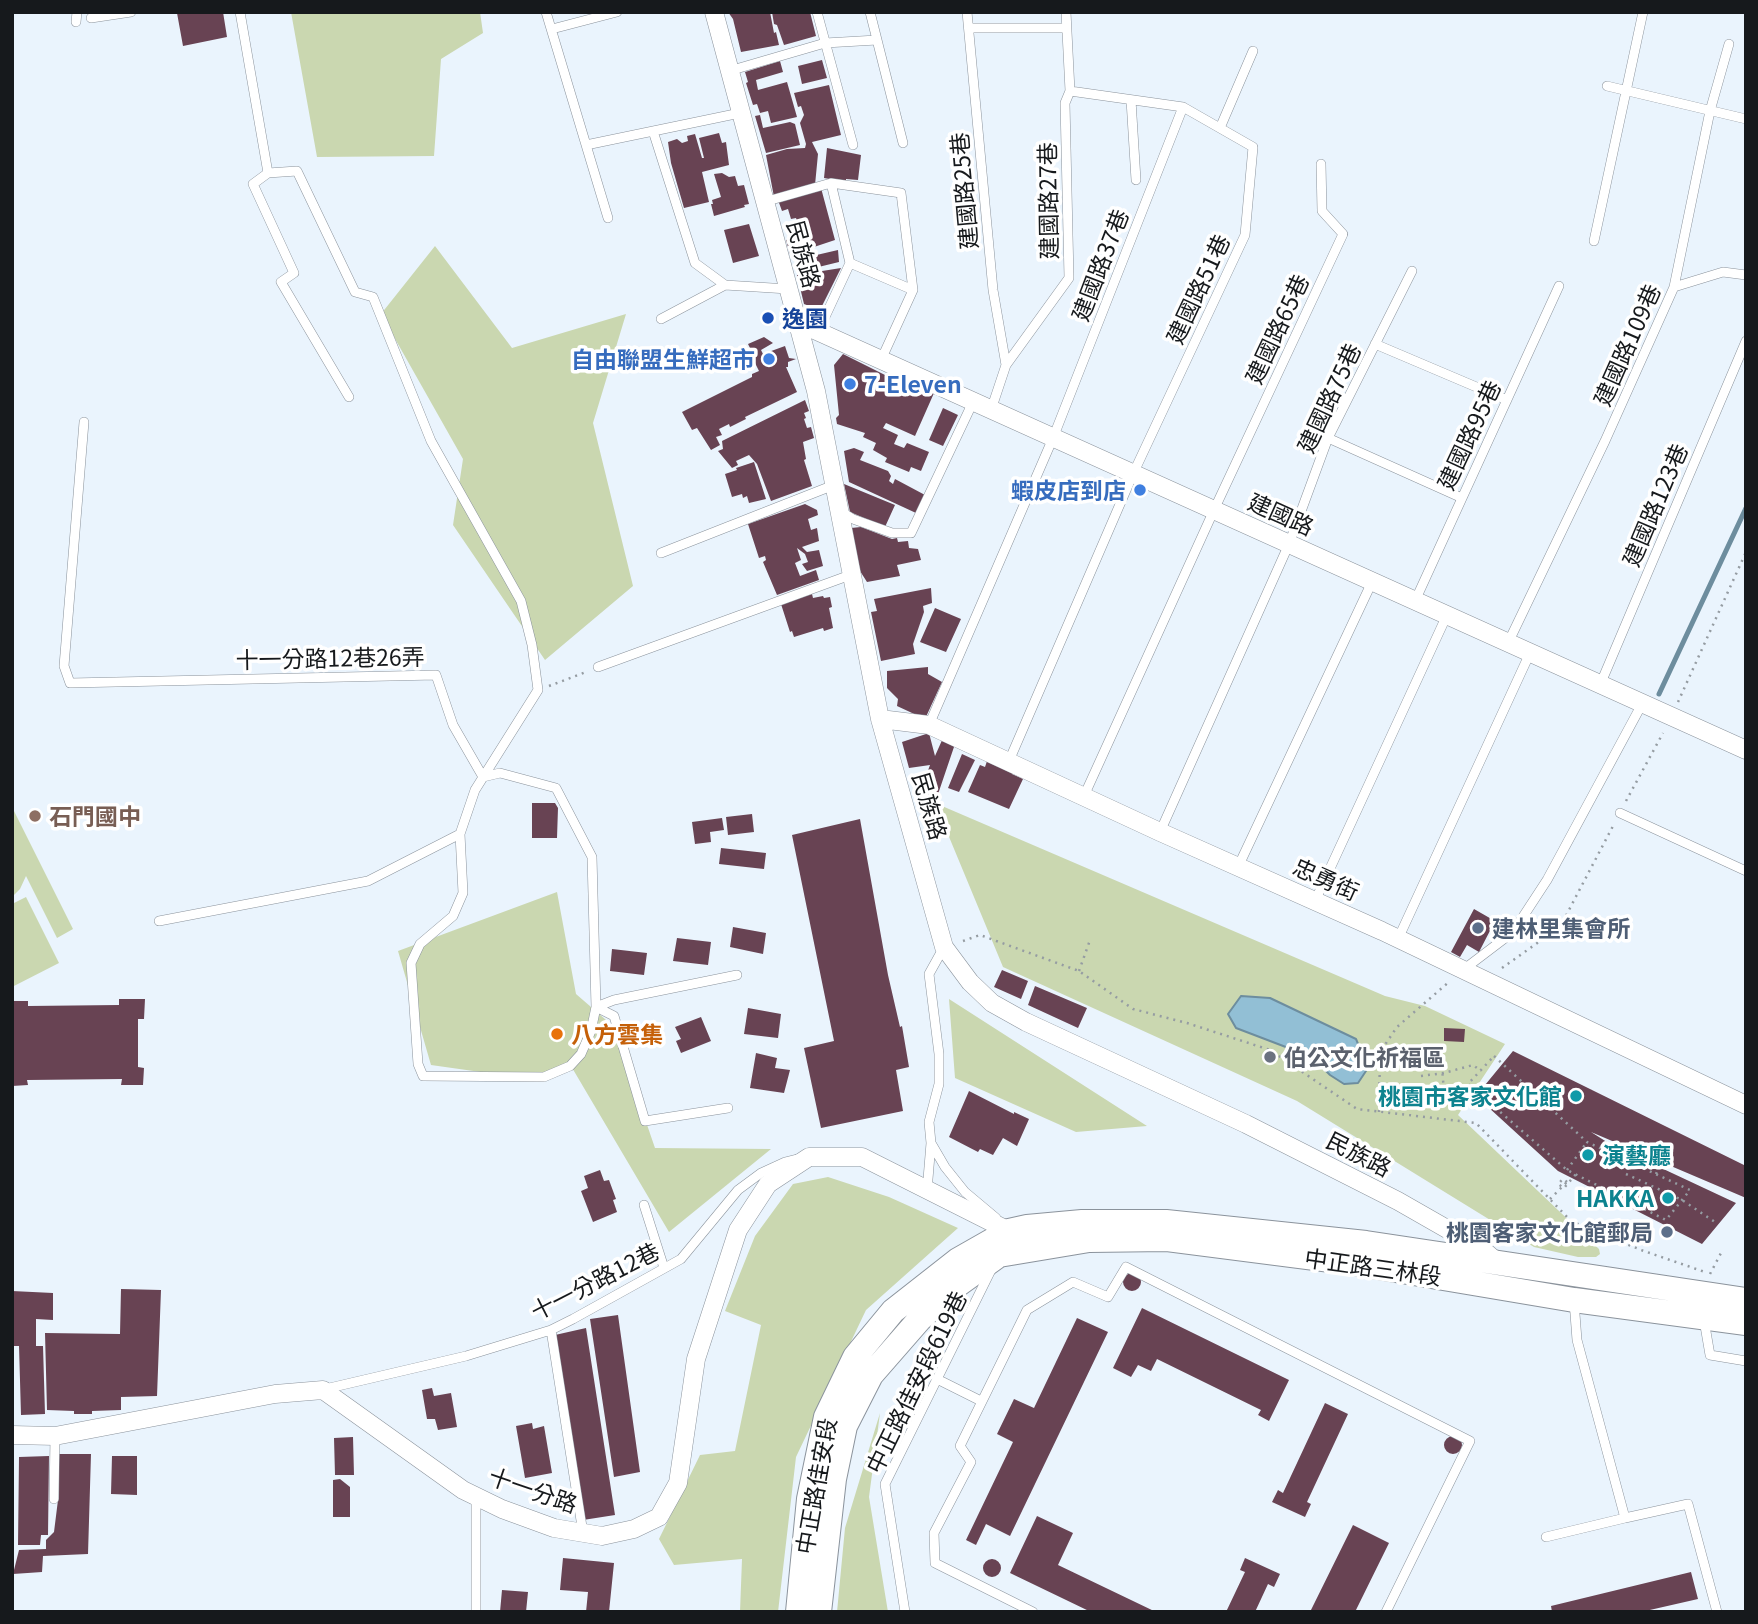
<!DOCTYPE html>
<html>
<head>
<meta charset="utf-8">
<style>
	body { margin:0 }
	#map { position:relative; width:1758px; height:1624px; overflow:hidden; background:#eaf4fd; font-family:Georgia,serif }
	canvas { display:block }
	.frame { position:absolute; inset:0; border:14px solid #16191c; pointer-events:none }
</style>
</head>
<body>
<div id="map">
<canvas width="1758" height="1624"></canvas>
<div class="frame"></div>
</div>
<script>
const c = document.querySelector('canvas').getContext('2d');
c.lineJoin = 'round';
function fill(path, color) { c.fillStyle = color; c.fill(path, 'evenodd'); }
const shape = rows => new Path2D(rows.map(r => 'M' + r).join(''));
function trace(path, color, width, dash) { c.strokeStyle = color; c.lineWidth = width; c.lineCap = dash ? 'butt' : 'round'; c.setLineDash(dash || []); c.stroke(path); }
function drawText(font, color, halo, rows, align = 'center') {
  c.font = font + ' Georgia,"Noto Sans TC",serif'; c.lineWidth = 7; c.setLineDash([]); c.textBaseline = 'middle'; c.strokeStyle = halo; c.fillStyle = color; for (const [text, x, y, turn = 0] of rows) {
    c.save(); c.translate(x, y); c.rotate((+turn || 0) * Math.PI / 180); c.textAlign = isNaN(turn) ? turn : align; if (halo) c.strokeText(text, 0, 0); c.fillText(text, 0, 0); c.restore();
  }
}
fill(shape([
	[291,12,480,12,483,33,441,59,434,156,317,157],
	[435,246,512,348,626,314,593,423,633,586,545,660,453,525,463,459,381,314],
	[935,803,1385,996,1425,1006,1505,1044,1458,1115,1599,1249,1600,1254,1596,1257,1578,1257,1534,1247,1297,1101,1003,967],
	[12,807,73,929,57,938,26,876,20,889,12,897],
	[557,892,576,994,613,1026,655,1148,771,1149,669,1232,571,1066,537,1080,431,1065,398,951],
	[26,897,59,963,12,987,12,904],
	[949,999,1147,1126,1076,1132,955,1078],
	[828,1177,889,1197,958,1228,866,1310,796,1457,778,1612,740,1612,742,1559,674,1565,659,1539,700,1455,735,1451,761,1325,725,1311,755,1236,793,1184],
	[880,1413,869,1497,888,1612,837,1612,845,1528]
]), '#cad7b0');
const water = shape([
	[1241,996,1270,998,1356,1039,1368,1068,1358,1083,1344,1084,1330,1075,1312,1057,1236,1028,1228,1014,1241,996]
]);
fill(water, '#92bfd5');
trace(water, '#6d8d9e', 2);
trace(shape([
	[1659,694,1746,508]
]), '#6d8d9e', 5);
fill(shape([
	[223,12,227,37,183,46,177,13],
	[728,12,770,12,774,33,776,32,779,45,741,52,733,19],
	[772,12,810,12,816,36,784,45,777,25,774,24],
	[822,60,827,78,802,84,798,66],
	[780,61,783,72,756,80,758,90,787,82,797,117,771,123,768,111,760,113,757,104,753,105,746,83,748,82,745,72],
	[829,85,841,135,812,142,818,154,815,185,774,197,766,155,787,149,805,148,806,144,800,123,804,115,801,106,798,107,794,93],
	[760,115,763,128,790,122,795,124,800,145,766,153,755,116],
	[719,133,722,143,726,142,729,165,702,172,709,202,684,208,671,163,668,142,677,139,682,143,688,141,687,136,695,134,702,158,704,158,699,138],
	[827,148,861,155,858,180,846,179,846,182,824,178],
	[722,173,729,177,735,176,738,186,744,185,749,204,744,205,745,207,714,216,711,204,713,204,712,200,721,197,714,174],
	[821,188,835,240,811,248,812,253,806,254,805,251,790,254,786,240,802,235,796,218,791,219,788,209,782,211,778,200],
	[749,224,759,256,733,263,724,230],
	[838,250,839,262,798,272,795,260],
	[841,268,820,310,804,304,797,275],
	[764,337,773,343,761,350,763,354,785,346,789,358,796,359,788,362,788,367,786,367,797,392,745,417,746,419,730,427,729,424,719,429,722,435,716,437,720,445,711,450,697,428,692,430,682,412,752,377,752,374,759,371,755,363,750,361,748,356,756,357,754,355,745,350,750,348,748,344],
	[843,354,903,384,903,382,934,393,915,436,886,423,883,428,898,435,894,444,904,448,907,443,929,452,921,471,911,467,909,472,885,462,887,458,873,450,876,443,863,437,865,433,837,424,836,418,839,415,834,365],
	[805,400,809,411,804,413,806,418,804,419,807,428,811,427,814,438,803,442,806,459,804,460,812,486,771,501,757,464,749,455,736,461,738,465,732,468,718,451,723,449,722,441],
	[943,408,958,415,943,446,929,440],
	[854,448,864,452,860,460,888,471,891,476,889,481,893,484,895,479,925,495,916,513,849,482,844,451],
	[754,462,766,499,749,503,747,496,743,498,742,494,732,497,725,474,737,470,736,468],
	[844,484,895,505,885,527,850,512],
	[805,504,817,510,818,515,808,519,811,530,817,528,819,541,802,547,807,552,819,550,823,566,807,571,802,564,808,562,805,554,797,548,801,560,795,563,800,576,816,570,819,580,777,595,763,562,766,560,765,556,759,558,748,524],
	[861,527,892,539,897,538,898,542,908,541,909,548,918,549,921,560,897,565,900,576,867,582,860,571,851,528],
	[931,588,932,603,923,606,924,612,913,644,915,654,881,661,871,612,877,611,874,599],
	[812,594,813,598,823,596,824,598,830,597,832,607,829,608,833,628,824,631,823,628,794,637,792,631,790,632,781,604],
	[935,608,961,619,946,652,920,642],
	[928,667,928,674,942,682,925,719,897,706,898,699,887,688,887,671],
	[929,733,935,756,943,738,955,744,936,800,925,795,929,784,926,776,930,765,909,768,902,742],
	[962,754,975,760,959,792,948,788],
	[987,761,1013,772,1012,774,1023,779,1009,809,968,792,980,765,985,767],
	[532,803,555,803,558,808,557,838,532,838],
	[752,814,754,832,728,835,726,817],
	[722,818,724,830,710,832,711,842,695,844,692,822],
	[860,819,888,975,900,1027,902,1026,909,1067,896,1070,903,1111,821,1128,804,1048,834,1041,792,835],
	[721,848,766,853,764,869,719,864],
	[1474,909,1495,921,1479,952,1467,945,1460,957,1451,952],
	[733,927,766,933,763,954,730,947],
	[677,938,711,942,708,965,673,961],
	[612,949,647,953,644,975,610,971],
	[1002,970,1028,981,1021,999,994,987],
	[1035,986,1087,1008,1078,1028,1028,1005],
	[119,999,145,999,144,1019,138,1019,138,1067,144,1068,143,1085,121,1085,122,1079,27,1080,28,1085,12,1086,12,1001,28,1001,28,1006,119,1005],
	[748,1008,781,1014,778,1038,744,1034],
	[701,1017,711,1041,681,1053,676,1041,681,1039,675,1027],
	[1444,1028,1465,1029,1464,1042,1444,1041],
	[1513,1051,1746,1166,1746,1198,1591,1132,1610,1144,1736,1203,1702,1244,1558,1171,1476,1096],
	[756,1053,777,1058,775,1068,790,1070,784,1093,750,1088],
	'1448 1093a5 5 0 1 1 10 0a5 5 0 1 1-10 0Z',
	[969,1091,1014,1114,1014,1112,1029,1119,1017,1146,1003,1138,993,1155,980,1149,978,1152,949,1137],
	[600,1170,604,1181,609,1180,616,1199,613,1200,617,1212,593,1222,581,1191,588,1188,584,1176],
	'1123 1282a9 9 0 1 1 18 0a9 9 0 1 1-18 0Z',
	[121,1289,161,1290,157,1396,121,1397,121,1410,92,1411,92,1414,74,1414,74,1411,47,1410,45,1333,120,1334],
	[12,1291,53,1293,53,1320,36,1319,36,1346,43,1346,45,1414,21,1415,19,1346,12,1346],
	[1142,1308,1289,1380,1269,1421,1258,1415,1261,1410,1157,1359,1151,1371,1138,1365,1131,1377,1113,1368],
	[618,1315,640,1472,614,1477,590,1319],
	[1077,1318,1108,1332,1010,1536,986,1524,976,1545,966,1540,1013,1442,997,1434,1014,1399,1034,1408],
	[586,1328,615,1515,583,1520,555,1335],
	[432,1388,434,1396,451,1393,457,1427,438,1430,435,1419,427,1419,422,1390],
	[1325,1403,1348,1414,1307,1502,1311,1504,1305,1517,1272,1502,1278,1490,1283,1493],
	[532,1423,533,1429,544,1426,552,1473,525,1478,516,1426],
	'1444 1445a9 9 0 1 1 18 0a9 9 0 1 1-18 0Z',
	[353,1437,354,1475,335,1475,334,1438],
	[59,1454,91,1454,88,1554,43,1556,42,1572,13,1574,19,1550,46,1549,46,1540,54,1532,59,1492],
	[49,1456,48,1535,41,1535,40,1545,18,1545,19,1457],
	[112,1456,137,1456,137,1495,111,1494],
	[340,1479,350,1487,350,1517,333,1517,333,1480],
	[1037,1516,1073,1533,1058,1565,1156,1612,1091,1612,1010,1573],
	[1353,1525,1389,1543,1355,1612,1310,1612],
	[563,1558,614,1563,609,1612,586,1612,588,1592,560,1590],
	[1245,1558,1280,1574,1274,1587,1268,1584,1255,1612,1226,1612,1245,1572,1240,1570],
	'983 1568a9 9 0 1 1 18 0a9 9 0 1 1-18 0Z',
	[1691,1572,1698,1599,1641,1612,1552,1612,1551,1606],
	[502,1590,528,1592,526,1612,500,1612]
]), '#684353');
const lane = shape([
	[240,12,268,173,253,184,294,273,281,282,349,397],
	[546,12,608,218],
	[817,12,853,145],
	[870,12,903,143],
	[967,12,993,290,1006,365],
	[91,18,131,12],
	[76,22,77,12],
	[969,28,1066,28],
	[552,29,617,12],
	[729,71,825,43,877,40],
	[1607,86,1746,119],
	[1131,100,1136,180],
	[1220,128,1253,51],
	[653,131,695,263,725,285],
	[586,145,740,113],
	[268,173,297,171,355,292,373,297,431,441,521,601,532,645,538,690,475,790,460,834,463,893,453,916,420,944,411,963,418,1064,423,1076,544,1077,570,1066,581,1054,591,1031,596,1007,614,1000,737,975],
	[831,183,850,263,913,290],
	[764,202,831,183,901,193,913,290,881,360],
	[1594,241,1643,12],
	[1674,287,1723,272,1746,275],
	[661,319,725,285,788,289],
	[818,332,850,263],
	[1375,344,1507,400],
	[991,410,1006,365,1069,278,1065,103,1070,91,1066,12],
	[84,422,64,666,70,683,436,675,453,725,483,777,500,773,556,788,592,857,596,1007,614,1016,645,1121,728,1108],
	[1328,438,1462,498],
	[842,512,853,519,892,533,911,533,973,402],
	[661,553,834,485],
	[1415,601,1559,286],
	[1508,643,1605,441,1674,287,1710,111,1729,44],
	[598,667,853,574],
	[1600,685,1746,341],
	[929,725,1053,438,1183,107],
	[1009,761,1133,474,1245,235,1253,147,1183,107,1070,91],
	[1084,796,1214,510,1343,234,1322,211,1321,164],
	[1620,813,1746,871],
	[1160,832,1289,544,1328,438,1412,271],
	[1238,867,1372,582],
	[1315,901,1447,615],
	[159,921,368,881,460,834],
	[1398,939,1530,653],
	[1463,970,1513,932,1547,880,1642,704],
	[931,1143,945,1167,965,1192,996,1218],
	[927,1191,931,1143,929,1122,939,1084,939,1054,929,974,944,947],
	[644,1205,664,1268],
	[1574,1301,1577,1340,1625,1518,1688,1504,1717,1612],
	[1704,1320,1710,1355,1746,1361],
	[551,1330,583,1533],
	[937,1379,981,1401],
	[325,1389,466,1356,551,1330,573,1319,681,1259,738,1190,761,1173,785,1162,797,1159],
	[476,1496,476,1612],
	[54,1499,55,1436],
	[1546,1537,1625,1518],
	[905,1612,885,1484,992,1268],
	[1033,1612,935,1563,934,1533,971,1462,960,1446,1027,1310,1073,1282,1108,1297,1126,1267,1470,1441,1386,1612]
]);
const street = shape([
	[714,12,816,391,880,719,944,947,970,982,992,1003,1026,1022,1246,1124,1398,1201,1482,1249,1497,1262],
	[797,322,1746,750],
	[880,719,929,725,1160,832,1382,931,1746,1105],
	[12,1435,55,1436,275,1394,323,1390,463,1490,502,1509,554,1528,602,1536,634,1529,659,1517,678,1483,696,1359,738,1230,768,1184,809,1157,862,1157,1009,1231]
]);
const secondary = shape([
	[798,1612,809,1499,826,1417,855,1357,893,1311,958,1260,1009,1231,1027,1227,1082,1222,1166,1222,1366,1243,1746,1300],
	[819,1612,834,1479,845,1426,871,1375,919,1320,956,1286,999,1255,1089,1240,1167,1239,1354,1263,1574,1300,1746,1323]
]);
trace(lane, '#8b939c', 10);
trace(street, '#8b939c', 19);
trace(secondary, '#8b939c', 26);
trace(shape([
	[549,686,586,672],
	[1678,702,1746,552],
	[1626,801,1663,733],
	[963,941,980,935,1079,971,1133,1009,1187,1023,1270,1050,1357,1109,1476,1123,1571,1221,1641,1250,1705,1272],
	[1502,968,1560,927,1613,826],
	[1079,971,1090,940],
	[1494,1056,1587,1142,1690,1190,1666,1220,1567,1170,1468,1084,1494,1056],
	[1420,1064,1441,1050,1444,1094,1422,1087],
	[1421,1076,1444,1073,1473,1065,1481,1071],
	[1379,1112,1380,1052,1397,1027,1450,981],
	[1567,1170,1587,1142],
	[1626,1174,1682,1200,1718,1224],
	[1656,1174,1661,1162],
	[1550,1199,1567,1182],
	[1710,1274,1721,1253]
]), '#959ca2', 2.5, [2, 5]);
trace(lane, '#fff', 9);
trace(street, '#fff', 18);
trace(secondary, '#fff', 24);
trace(shape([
	[1567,1182,1563,1179,1558,1184,1564,1188,1576,1174]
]), '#959ca2', 2.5, [2, 5]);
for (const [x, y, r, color] of [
	[768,318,7,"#1a4fb4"],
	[769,359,7,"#3f7fe0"],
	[850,384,7,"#3f7fe0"],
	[1140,490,7,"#3f7fe0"],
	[35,816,7,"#8d6e63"],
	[1478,928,7,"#5c6f8a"],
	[557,1034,7,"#e8710a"],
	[1270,1057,7,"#6b7280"],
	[1576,1096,7,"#0f9aa8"],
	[1588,1155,7,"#0f9aa8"],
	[1668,1198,7,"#0f9aa8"],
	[1667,1232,7,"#5c6f8a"]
]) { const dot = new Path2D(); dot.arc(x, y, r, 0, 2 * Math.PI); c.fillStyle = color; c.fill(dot); trace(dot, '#fff', 2.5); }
drawText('23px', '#16191c', '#fff', [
	["建國路25巷",964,191,-95],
	["建國路27巷",1048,201,-91],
	["民族路",804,254,75],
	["建國路37巷",1100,265,-69],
	["建國路51巷",1198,289,-65],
	["建國路65巷",1277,329,-65],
	["建國路109巷",1627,345,-66],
	["建國路75巷",1329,398,-65],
	["建國路95巷",1469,435,-65],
	["建國路123巷",1655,505,-67],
	["建國路",1281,514,24],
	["十一分路12巷26弄",330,658,-1],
	["民族路",930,806,74],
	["忠勇街",1326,879,24],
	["民族路",1359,1154,27],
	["中正路三林段",1373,1267,8],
	["十一分路12巷",595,1281,-27],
	["中正路佳安段619巷",916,1382,-64],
	["中正路佳安段",816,1486,-80],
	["十一分路",533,1490,19]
]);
drawText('bold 23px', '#164399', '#fff', [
	["逸園",782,318]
], 'left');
drawText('bold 23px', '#366cbe', '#fff', [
	["自由聯盟生鮮超市",755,359],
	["7-Eleven",864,384,"left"],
	["蝦皮店到店",1126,490]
], 'right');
drawText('bold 23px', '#785e54', '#fff', [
	["石門國中",49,816]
], 'left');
drawText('bold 23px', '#4e5e75', '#fff', [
	["建林里集會所",1492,928],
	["桃園客家文化館郵局",1653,1232,"right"]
], 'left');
drawText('bold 23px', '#c56008', '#fff', [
	["八方雲集",571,1034]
], 'left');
drawText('bold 23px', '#5b616d', '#fff', [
	["伯公文化祈福區",1284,1057]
], 'left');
drawText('bold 23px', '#0d838f', '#fff', [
	["桃園市客家文化館",1562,1096],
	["演藝廳",1602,1155,"left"],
	["HAKKA",1654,1198]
], 'right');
</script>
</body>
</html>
